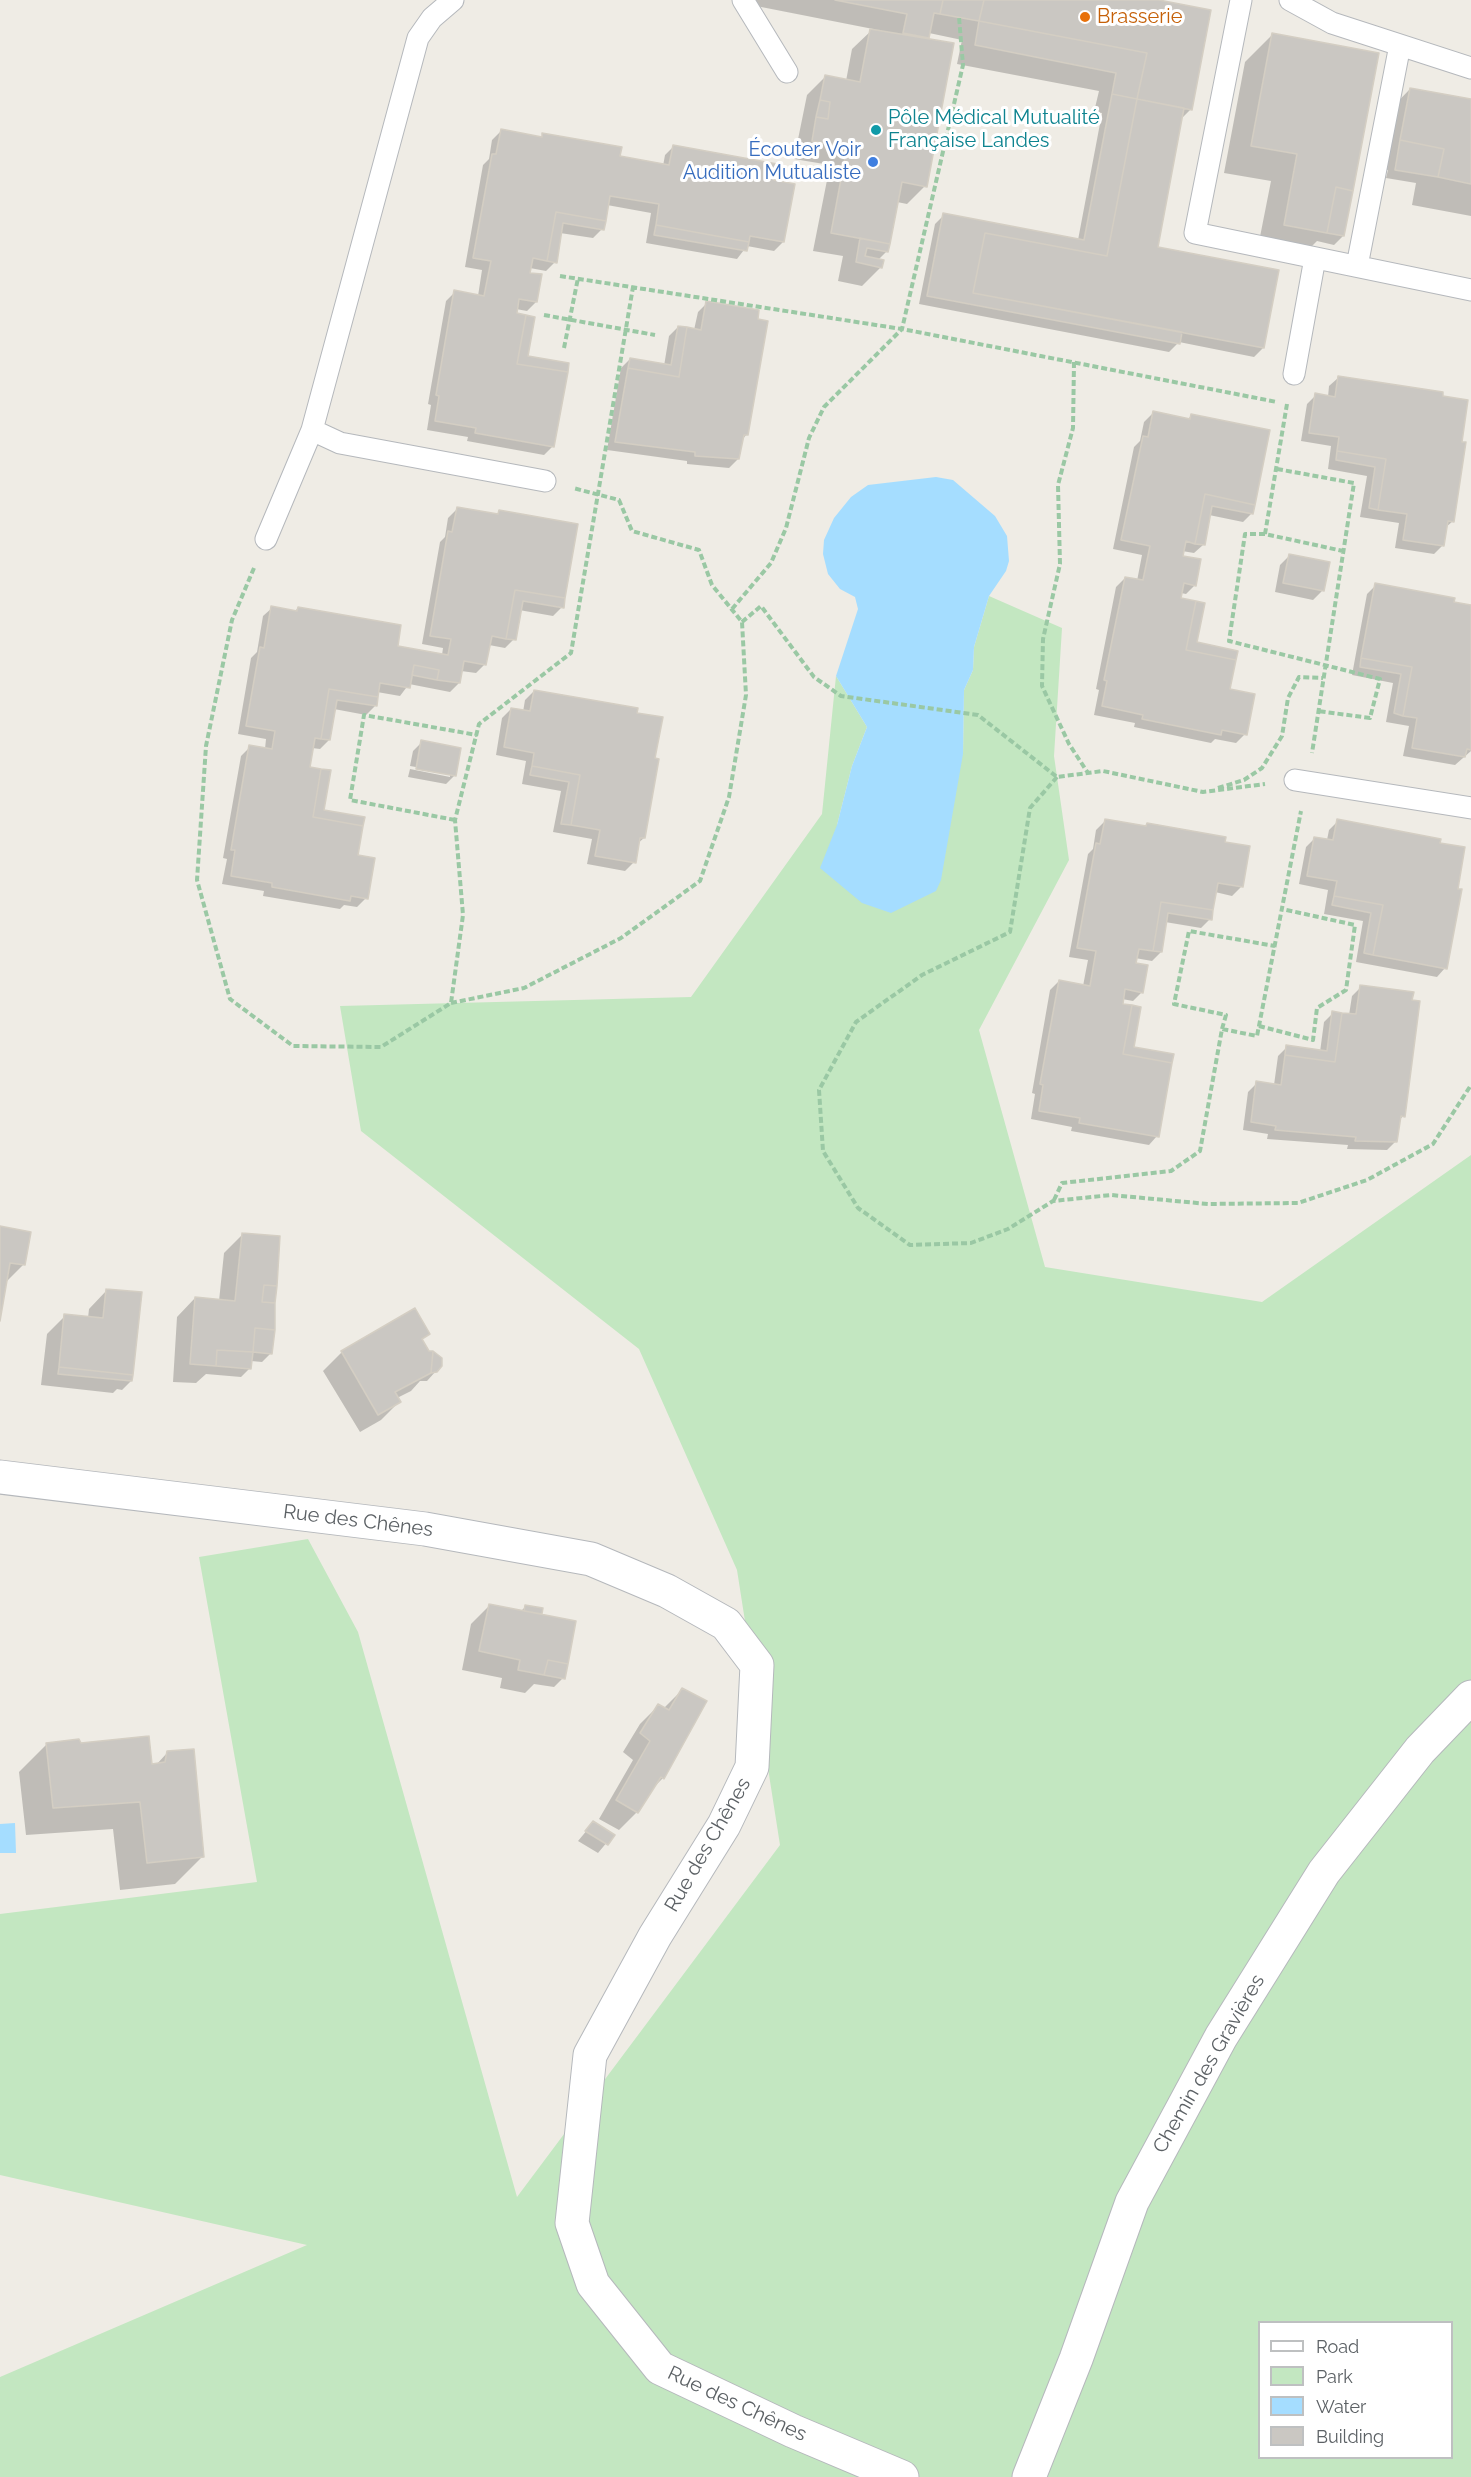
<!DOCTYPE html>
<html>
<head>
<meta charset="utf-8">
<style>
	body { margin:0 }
	#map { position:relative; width:1471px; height:2477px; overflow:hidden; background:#efece5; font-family:Raleway,sans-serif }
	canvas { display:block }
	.legend { position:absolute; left:1258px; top:2321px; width:195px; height:138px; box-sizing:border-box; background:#fff; border:2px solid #bec0c1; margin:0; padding:8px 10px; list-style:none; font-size:18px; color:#5c6165 }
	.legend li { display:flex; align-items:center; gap:12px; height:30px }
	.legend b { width:30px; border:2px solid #bec0c1 }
</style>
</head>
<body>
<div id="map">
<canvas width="1471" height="2477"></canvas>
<ul class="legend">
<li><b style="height:8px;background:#fff"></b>Road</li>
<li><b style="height:16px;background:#c3e7c1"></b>Park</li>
<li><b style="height:16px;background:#a5ddff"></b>Water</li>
<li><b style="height:16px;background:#cac7c2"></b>Building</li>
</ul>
</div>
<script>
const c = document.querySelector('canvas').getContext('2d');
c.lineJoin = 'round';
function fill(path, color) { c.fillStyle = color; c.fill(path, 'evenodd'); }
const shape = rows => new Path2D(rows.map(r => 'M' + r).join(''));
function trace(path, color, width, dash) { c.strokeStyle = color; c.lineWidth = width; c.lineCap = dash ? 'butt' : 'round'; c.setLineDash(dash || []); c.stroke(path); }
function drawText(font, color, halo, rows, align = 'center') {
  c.font = font + ' Raleway,sans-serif'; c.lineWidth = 6; c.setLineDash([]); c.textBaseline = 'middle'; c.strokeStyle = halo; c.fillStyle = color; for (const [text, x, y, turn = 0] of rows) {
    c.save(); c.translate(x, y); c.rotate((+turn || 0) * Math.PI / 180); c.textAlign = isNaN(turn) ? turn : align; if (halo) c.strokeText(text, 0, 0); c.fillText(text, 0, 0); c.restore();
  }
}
fill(shape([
	[989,596,1062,628,1054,756,1069,860,979,1030,1045,1267,1262,1302,1471,1155,1471,2477,0,2477,0,2377,307,2245,0,2175,0,1914,257,1882,199,1557,308,1539,358,1632,517,2197,780,1845,737,1570,639,1349,361,1131,340,1006,691,997,822,814,836,676,867,727,852,766,837,825,963,754,964,690,973,670,974,647],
	[1260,2322,1452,2322,1452,2458,1260,2458]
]), '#c3e7c1');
fill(shape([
	[936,477,953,480,995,516,1007,536,1009,561,1006,571,989,596,974,647,973,670,964,690,963,754,941,880,936,891,891,913,862,903,820,868,837,825,852,766,867,727,836,676,858,609,855,597,840,589,828,574,823,554,824,540,834,518,851,497,868,485],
	[15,1823,16,1853,0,1853,0,1824]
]), '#a5ddff');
fill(shape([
	[752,0,1151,0,1191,109,1181,119,1156,248,1263,348,1254,357,1179,342,1169,352,919,304,935,224,944,215,1078,240,1102,113,1094,112,1099,91,957,64,962,40,929,33,925,186,907,204,897,202,887,251,878,260,881,267,862,286,838,281,843,256,813,251,830,165,794,159,807,95,825,77,846,81,852,49,873,29,751,5],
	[1272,35,1343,236,1334,245,1317,241,1298,260,1257,252,1271,181,1224,173,1245,62],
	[1410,89,1471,101,1471,216,1412,205,1416,183,1386,178,1388,170,1373,167,1383,117],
	[501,131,539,138,543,135,618,158,663,166,665,155,674,146,772,182,783,242,774,251,747,246,737,259,646,243,651,213,607,205,602,229,593,238,560,233,555,262,546,271,530,268,528,274,536,302,527,311,516,309,526,357,553,446,544,455,467,441,468,437,427,430,431,405,428,404,446,301,455,292,478,296,482,270,465,267,483,165,489,159,492,140],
	[707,303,747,434,742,440,738,459,729,468,687,464,687,461,607,450,621,368,630,359,664,366,669,336,678,327,694,330,698,312],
	[1338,378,1441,398,1453,521,1445,528,1443,545,1434,554,1395,548,1399,523,1360,517,1367,476,1328,469,1331,446,1301,441,1307,404,1316,395,1328,397,1329,386],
	[1153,413,1187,420,1191,416,1252,513,1243,522,1209,515,1203,545,1194,553,1182,551,1181,557,1195,585,1186,594,1181,593,1180,600,1195,644,1228,691,1245,734,1236,743,1215,739,1211,743,1134,727,1135,723,1094,715,1099,690,1096,689,1116,587,1125,578,1137,581,1142,555,1113,549,1134,447,1140,441,1144,422],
	[457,509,496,515,499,512,562,607,553,616,519,610,514,639,505,648,489,645,485,664,476,673,461,671,459,683,450,692,409,684,400,696,377,692,375,706,366,715,334,709,329,740,320,749,312,748,308,768,322,811,357,857,366,898,357,907,344,905,340,909,263,896,264,891,222,884,227,859,223,858,241,756,250,747,265,749,266,739,238,734,251,658,257,652,263,616,272,608,294,612,298,608,396,648,442,655,443,648,422,644,440,542,445,537,448,518],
	[1289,556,1328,564,1322,591,1313,600,1275,592,1280,565],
	[1376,585,1471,607,1471,751,1455,765,1403,756,1409,726,1386,722,1393,683,1352,675,1367,594],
	[534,691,636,714,654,759,644,838,637,844,634,862,625,871,587,864,592,839,553,832,561,791,522,784,526,761,496,755,502,718,511,709,523,712,525,700],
	[422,742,455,775,446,784,408,777,410,769,450,777,450,773,410,766,413,751],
	[1105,821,1144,827,1147,825,1223,843,1241,887,1232,896,1215,892,1210,919,1201,928,1165,922,1161,952,1152,961,1135,958,1134,964,1142,992,1133,1001,1122,999,1121,1005,1157,1136,1149,1145,1071,1131,1072,1127,1031,1119,1035,1094,1032,1093,1050,990,1059,981,1083,986,1088,960,1069,957,1088,854,1093,849,1096,830],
	[1338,821,1438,844,1456,890,1445,968,1437,977,1356,962,1363,921,1324,914,1328,890,1299,884,1306,847,1315,838,1327,840,1329,830],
	[1361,987,1403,1116,1399,1121,1396,1141,1387,1150,1347,1149,1348,1145,1267,1139,1268,1134,1243,1130,1248,1092,1257,1083,1274,1085,1278,1056,1287,1047,1320,1052,1324,1022,1333,1013,1349,1015,1352,996],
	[0,1228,24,1264,5,1283,0,1313],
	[242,1235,274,1302,271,1353,262,1362,251,1361,250,1368,241,1377,206,1374,196,1383,173,1382,177,1317,195,1298,219,1301,224,1253],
	[107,1290,131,1381,122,1390,117,1389,113,1393,41,1385,47,1334,65,1316,88,1318,89,1309],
	[428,1334,421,1340,436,1371,427,1381,420,1381,411,1391,397,1398,399,1402,381,1420,360,1432,323,1371,342,1352],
	[489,1606,520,1612,525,1607,540,1613,539,1615,563,1678,554,1687,534,1684,525,1693,500,1688,502,1678,462,1670,471,1624],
	[682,1690,663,1778,651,1790,637,1812,619,1830,599,1819,633,1760,623,1752,640,1724,658,1706,663,1709],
	[46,1745,80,1745,151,1766,156,1765,167,1753,203,1856,175,1884,120,1890,113,1829,26,1835,19,1772],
	[593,1823,613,1835,598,1853,578,1841]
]), '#0003');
const building = shape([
	[835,0,943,0,940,14,934,13,929,38,903,33,907,14,835,0],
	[943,0,984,0,979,21,940,14,943,0],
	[984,0,1159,0,1211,10,1192,110,1137,99,1147,53,979,21,984,0],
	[979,21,1147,53,1137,99,1112,94,1116,73,975,45,979,21],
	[870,29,954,43,927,187,902,182,890,244,831,233,847,147,812,141,816,117,828,119,830,102,820,100,825,75,860,82,870,29],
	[1272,33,1379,53,1353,191,1336,187,1327,233,1284,225,1297,154,1251,146,1272,33],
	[1410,88,1471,99,1471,184,1438,177,1444,149,1400,140,1410,88],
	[1112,94,1137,99,1107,256,985,233,973,293,1182,332,1180,344,927,296,943,213,1084,240,1112,94],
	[1137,99,1184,108,1158,247,1279,270,1264,348,973,293,985,233,1107,256,1137,99],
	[820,100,830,102,828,119,816,117,820,100],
	[501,129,542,137,542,133,622,147,620,156,669,165,673,145,777,164,774,180,795,184,784,242,750,236,749,242,656,225,659,204,610,196,606,221,556,212,547,261,533,258,530,273,542,274,537,302,519,299,517,313,526,315,517,364,568,372,554,447,475,433,476,428,435,421,439,396,436,395,454,290,484,296,491,261,473,258,492,154,496,154,501,129],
	[1400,140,1444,149,1438,177,1395,170,1400,140],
	[1336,187,1353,191,1344,236,1327,233,1336,187],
	[556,212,606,221,604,230,563,223,557,263,547,261,556,212],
	[656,225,749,242,747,251,654,235,656,225],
	[860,238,890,244,888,252,867,248,865,256,884,260,882,268,856,262,860,238],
	[706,301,759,310,758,319,768,321,748,435,744,435,739,459,695,456,695,452,615,442,628,368,679,377,687,327,701,330,706,301],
	[526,315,535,317,528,356,569,363,568,372,517,364,526,315],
	[678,326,687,327,679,377,628,368,630,358,671,365,678,326],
	[1338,376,1443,392,1443,396,1468,400,1462,442,1466,442,1454,522,1448,521,1444,546,1403,540,1407,514,1378,510,1386,459,1337,451,1339,437,1309,433,1315,393,1335,397,1338,376],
	[1153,411,1190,419,1191,414,1270,430,1255,505,1205,494,1195,544,1186,541,1183,556,1201,559,1196,586,1184,583,1181,598,1196,601,1186,650,1236,660,1230,689,1255,694,1247,735,1222,730,1221,735,1142,719,1143,715,1102,706,1107,681,1104,680,1125,577,1143,580,1150,546,1121,540,1143,436,1148,437,1153,411],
	[1337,451,1386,459,1378,510,1369,508,1375,467,1336,460,1337,451],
	[1205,494,1255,505,1253,514,1212,506,1205,545,1195,544,1205,494],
	[457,507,498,514,499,510,578,524,565,598,515,590,506,639,492,636,486,665,464,661,460,683,437,680,439,670,414,665,410,688,380,683,378,697,329,689,321,739,315,738,310,767,321,769,313,817,363,826,358,855,375,858,368,899,351,896,350,901,272,887,272,883,231,876,235,850,231,850,249,745,272,749,275,731,246,726,260,647,264,648,271,606,297,611,298,607,401,625,398,646,448,655,451,639,430,636,448,531,452,532,457,507],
	[1289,554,1330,562,1324,591,1283,583,1289,554],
	[1375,583,1455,598,1454,602,1471,605,1471,750,1467,749,1465,757,1412,748,1417,718,1403,716,1412,667,1361,658,1375,583],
	[515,590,565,598,564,608,523,601,516,640,506,639,515,590],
	[1196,601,1205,603,1197,642,1238,651,1236,660,1186,650,1196,601],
	[1361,658,1412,667,1403,716,1394,713,1401,674,1360,667,1361,658],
	[414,665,439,670,437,680,412,675,414,665],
	[329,689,378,697,377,706,337,700,330,740,321,739,329,689],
	[534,690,638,708,637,713,663,717,655,758,659,759,645,838,640,838,636,863,595,856,600,830,571,825,580,775,532,766,534,753,504,747,511,708,530,711,534,690],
	[421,740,461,748,456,776,416,769,421,740],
	[532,766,580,775,571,825,561,824,569,782,530,775,532,766],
	[321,769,331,770,324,810,365,817,363,826,313,817,321,769],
	[1105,819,1146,826,1147,823,1226,837,1225,842,1250,846,1243,887,1218,883,1213,910,1161,902,1153,951,1139,949,1136,963,1148,965,1143,993,1125,989,1123,1004,1132,1005,1123,1054,1172,1063,1159,1137,1079,1123,1080,1118,1039,1111,1043,1085,1040,1084,1059,980,1090,986,1096,951,1077,948,1096,843,1100,844,1105,819],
	[1337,819,1441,839,1440,843,1465,847,1458,889,1462,889,1447,969,1373,955,1383,905,1334,896,1337,881,1307,876,1314,837,1333,840,1337,819],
	[1334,896,1383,905,1373,955,1364,953,1371,913,1332,905,1334,896],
	[1161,902,1213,910,1212,920,1168,913,1162,952,1153,951,1161,902],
	[1360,985,1414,992,1412,1000,1420,1001,1405,1117,1401,1116,1397,1142,1355,1141,1356,1137,1275,1130,1276,1126,1251,1122,1256,1081,1281,1085,1285,1055,1335,1062,1342,1013,1356,1014,1360,985],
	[1132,1005,1141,1007,1134,1047,1174,1054,1172,1063,1123,1054,1132,1005],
	[1332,1011,1342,1013,1335,1062,1285,1055,1286,1045,1327,1051,1332,1011],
	[0,1226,31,1232,25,1265,10,1263,0,1321,0,1226],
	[242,1233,280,1236,277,1286,264,1285,262,1302,275,1303,275,1330,255,1328,253,1352,217,1350,216,1366,190,1364,195,1297,235,1301,242,1233],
	[264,1285,277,1286,275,1303,262,1302,264,1285],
	[106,1289,142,1292,133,1375,59,1367,64,1314,103,1318,106,1289],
	[415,1308,430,1334,422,1339,429,1351,433,1351,431,1373,395,1392,401,1402,378,1415,341,1351,415,1308],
	[255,1328,275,1330,272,1354,253,1352,255,1328],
	[217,1350,253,1352,251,1369,216,1366,217,1350],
	[433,1351,442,1358,442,1366,437,1372,431,1373,433,1351],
	[59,1367,133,1375,132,1381,58,1374,59,1367],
	[489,1604,576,1621,568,1664,548,1660,544,1675,518,1670,520,1660,479,1651,489,1604],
	[525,1605,543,1608,542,1614,524,1611,525,1605],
	[548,1660,568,1664,565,1679,544,1675,548,1660],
	[682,1688,707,1701,664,1779,661,1777,638,1813,616,1800,650,1741,640,1733,658,1704,669,1710,682,1688],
	[149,1736,152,1764,165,1762,167,1751,194,1749,204,1857,147,1863,140,1802,53,1808,46,1743,79,1739,81,1743,149,1736],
	[593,1821,615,1835,608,1845,585,1831,593,1821]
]);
fill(building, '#cac7c2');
trace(building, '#d4cec3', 1.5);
const lane = shape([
	[743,0,787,72],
	[1241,0,1195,233,1471,290],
	[1290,0,1332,23,1471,68],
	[1357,266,1400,45],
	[1294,374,1315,258],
	[312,430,340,443,545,481],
	[266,539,312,430,418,38,432,18,453,0],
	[1295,780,1471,808]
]);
const street = shape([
	[0,1477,425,1529,591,1559,667,1591,726,1624,757,1665,752,1767,724,1825,655,1936,590,2055,572,2223,593,2284,660,2368,793,2431,902,2477],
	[1029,2477,1076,2359,1132,2202,1221,2037,1324,1872,1420,1750,1471,1697]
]);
trace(lane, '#b5b8bc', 23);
trace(street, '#b5b8bc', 35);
trace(shape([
	[560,276,902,329,1277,402],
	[544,315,655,335],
	[564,348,578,278],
	[1074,362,1073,428,1058,485,1060,564,1043,639,1042,686,1069,744,1088,773],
	[1287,404,1265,534,1343,551],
	[1277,469,1354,483,1312,753],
	[1265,534,1245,534,1229,641,1380,679,1370,718,1318,711],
	[254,568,232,620,206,746,197,880,230,999,293,1046,381,1047,451,1003,463,915,455,820,479,724,571,653,633,287],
	[732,609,771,563,786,528,809,438,824,407,902,329,963,65,959,17],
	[742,622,761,606,814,677,841,696,978,715,1057,777,1103,771,1203,792,1265,784],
	[1057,777,1030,808,1010,932,922,975,856,1022,819,1090,823,1151,858,1208,910,1245,971,1243,1008,1229,1053,1201,1111,1195,1208,1204,1298,1203,1367,1180,1433,1144,1471,1085],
	[1218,788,1244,780,1262,768,1282,736,1288,698,1299,677,1323,678],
	[455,820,350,800,364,715,477,735],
	[451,1003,524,988,621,938,700,881,729,797,746,695,742,622,712,585,699,550,632,531,619,500,573,488],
	[1259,1026,1313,1040,1317,1008,1346,990,1355,925,1282,909],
	[1222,1029,1226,1015,1174,1004,1189,931,1275,946],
	[1054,1200,1062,1183,1171,1171,1200,1151,1222,1029,1257,1036,1301,811]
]), '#9ac8a4', 4, [6, 3]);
trace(lane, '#fff', 21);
trace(street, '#fff', 33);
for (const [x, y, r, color] of [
	[1085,17,6,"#e8710a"],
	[876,130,6,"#0f9aa8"],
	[873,162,6,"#3f7fe0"]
]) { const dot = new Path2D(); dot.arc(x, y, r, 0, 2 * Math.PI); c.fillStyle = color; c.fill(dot); trace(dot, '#fff', 2); }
drawText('20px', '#c56008', '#fff', [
	["Brasserie",1097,17]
], 'left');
drawText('20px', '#0d838f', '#fff', [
	["Pôle Médical Mutualité",888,118],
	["Française Landes",888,141]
], 'left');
drawText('20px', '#366cbe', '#fff', [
	["Écouter Voir",861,150],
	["Audition Mutualiste",861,173]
], 'right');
drawText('20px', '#5c6165', '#fff', [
	["Rue des Chênes",358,1521,7],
	["Rue des Chênes",708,1845,-60],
	["Chemin des Gravières",1209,2064,-60],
	["Rue des Chênes",737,2404,25]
]);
</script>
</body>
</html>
